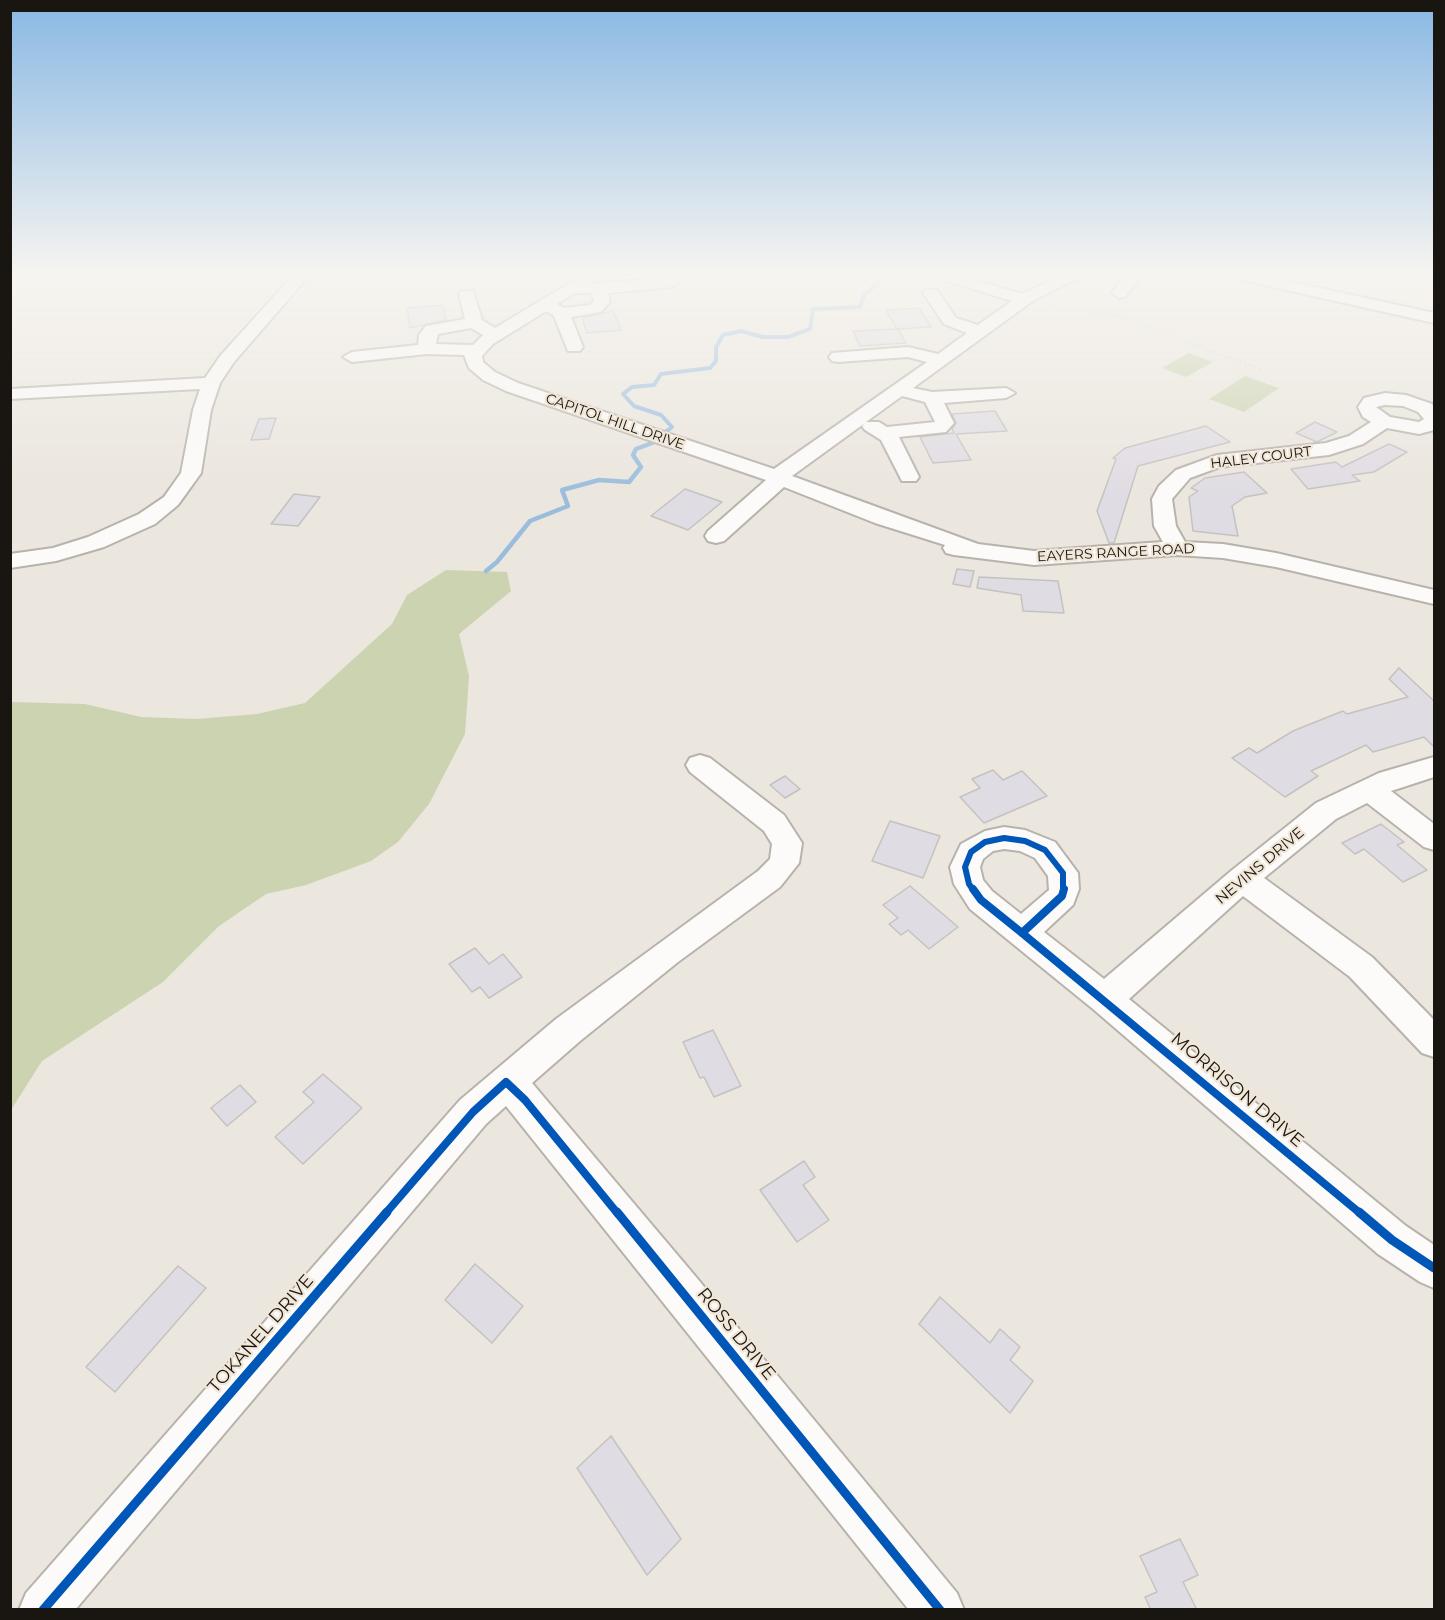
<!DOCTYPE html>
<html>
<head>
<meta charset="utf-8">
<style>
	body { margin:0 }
	#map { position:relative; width:1445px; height:1620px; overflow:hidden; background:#ebe6de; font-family:Montserrat,sans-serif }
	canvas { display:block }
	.frame { position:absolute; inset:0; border:12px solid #191510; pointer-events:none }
</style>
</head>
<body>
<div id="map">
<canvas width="1445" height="1620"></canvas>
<div class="frame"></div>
</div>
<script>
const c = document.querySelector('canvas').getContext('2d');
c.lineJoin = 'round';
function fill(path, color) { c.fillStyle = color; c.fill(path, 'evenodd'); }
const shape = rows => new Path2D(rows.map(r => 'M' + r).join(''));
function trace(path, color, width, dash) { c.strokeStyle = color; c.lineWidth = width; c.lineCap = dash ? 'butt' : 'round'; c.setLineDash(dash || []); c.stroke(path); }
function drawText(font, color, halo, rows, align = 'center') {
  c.font = font + ' Montserrat,sans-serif'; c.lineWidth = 4.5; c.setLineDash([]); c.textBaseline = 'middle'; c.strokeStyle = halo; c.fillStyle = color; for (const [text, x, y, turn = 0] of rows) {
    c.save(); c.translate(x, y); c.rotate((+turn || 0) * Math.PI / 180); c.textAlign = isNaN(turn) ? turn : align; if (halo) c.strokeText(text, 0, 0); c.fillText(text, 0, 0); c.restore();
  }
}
fill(shape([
	[1189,353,1213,362,1186,377,1162,368],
	[1245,376,1279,388,1244,412,1209,399],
	[446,570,507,572,511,591,459,634,469,676,465,734,429,804,398,842,371,861,306,885,266,894,219,926,163,982,42,1061,11,1110,11,702,85,704,141,717,196,719,257,714,305,703,392,624,407,595]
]), '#ccd3b1');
trace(shape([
	[666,432,672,427,661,415,634,406,623,394,632,387,654,385,661,374,710,368,716,361,716,347,723,335,741,331,763,337,788,337,810,329,813,309,860,307,864,295,880,281,882,274,877,271]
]), '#9abddd', 4);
trace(shape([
	[486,571,497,562,530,521,568,506,562,490,599,480,629,482,641,467,633,455,636,449,652,443,667,431]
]), '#9abddd', 4.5);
const building = shape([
	[443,305,446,320,410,328,407,308,443,305],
	[919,308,931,327,898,329,906,343,860,346,853,331,897,329,886,310,919,308],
	[613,311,621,330,587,333,582,318,613,311],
	[995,411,1007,431,956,434,971,460,933,463,920,437,954,433,952,429,956,423,952,414,995,411],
	[276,418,269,439,251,440,259,419,276,418],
	[1315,422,1337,432,1317,442,1296,433,1315,422],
	[1206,426,1230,442,1138,466,1114,543,1109,543,1097,511,1116,459,1113,458,1125,448,1206,426],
	[1389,444,1407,452,1374,472,1352,475,1360,481,1308,489,1291,469,1336,462,1342,467,1389,444],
	[1244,472,1267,493,1245,497,1232,506,1238,536,1193,531,1189,497,1198,491,1191,488,1205,478,1244,472],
	[685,489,722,502,688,530,651,516,685,489],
	[294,494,320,497,298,526,271,524,294,494],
	[957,569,974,571,970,587,953,584,957,569],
	[979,577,1058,581,1064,613,1023,611,1021,595,977,588,979,577],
	[1399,668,1434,701,1434,747,1424,737,1373,752,1366,745,1311,771,1318,776,1285,797,1232,758,1249,748,1257,753,1293,731,1343,711,1347,714,1408,697,1389,679,1399,668],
	[993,770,1003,780,1022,771,1047,796,984,823,960,797,980,788,972,779,993,770],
	[785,776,800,789,785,798,770,785,785,776],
	[890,821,940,836,923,878,872,861,890,821],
	[1381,824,1404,842,1397,845,1427,870,1403,882,1364,849,1355,854,1342,843,1381,824],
	[910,886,958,927,929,949,908,930,901,935,889,924,898,918,883,905,910,886],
	[475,948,489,964,503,954,522,977,489,998,480,987,472,992,449,964,475,948],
	[713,1030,741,1086,714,1097,704,1077,700,1078,683,1042,713,1030],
	[323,1074,362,1108,303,1164,275,1137,314,1102,303,1092,323,1074],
	[240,1085,256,1102,227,1126,211,1108,240,1085],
	[804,1161,815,1177,803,1185,829,1220,797,1242,760,1190,804,1161],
	[475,1264,523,1306,492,1343,445,1300,475,1264],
	[178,1266,206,1288,115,1392,86,1367,178,1266],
	[940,1297,990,1343,1000,1329,1020,1347,1010,1360,1033,1381,1010,1413,919,1324,940,1297],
	[611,1436,681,1539,647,1575,577,1468,611,1436],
	[1180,1539,1198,1575,1183,1582,1197,1610,1151,1610,1145,1597,1157,1592,1140,1556,1180,1539]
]);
fill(building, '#e0dce3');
trace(building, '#c4c2c1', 1.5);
const minor = shape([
	[297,271,313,271,234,362,220,383,211,410,201,473,178,505,155,524,104,547,56,561,10,568,10,554,53,548,88,537,139,514,164,497,181,473,193,410,200,389,10,399,10,389,205,378,221,355,297,271],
	[590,271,608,271,590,284,672,277,680,282,672,287,608,293,610,302,601,312,571,317,583,347,580,351,568,351,554,316,546,311,493,344,482,356,483,362,495,372,518,383,774,469,927,362,908,357,838,362,832,361,829,357,832,353,908,347,938,354,967,333,944,324,923,293,925,290,937,290,956,318,978,325,1012,301,925,274,923,271,944,271,1022,294,1071,271,1089,271,1087,274,1034,300,913,388,932,392,1006,388,1015,393,1006,398,944,403,954,423,946,432,899,437,919,477,916,481,902,481,881,440,865,430,862,426,865,423,792,476,978,544,1034,551,1163,542,1154,526,1152,499,1159,486,1176,470,1217,455,1326,443,1349,436,1371,422,1363,417,1358,407,1364,398,1385,393,1406,395,1432,404,1434,407,1434,430,1419,434,1387,428,1363,444,1329,455,1220,467,1190,478,1172,499,1176,526,1185,542,1223,544,1276,553,1434,590,1434,604,1276,567,1223,558,1177,555,1034,565,954,555,946,553,943,548,945,545,875,523,784,487,724,541,716,543,708,541,705,536,708,531,766,480,506,391,483,380,469,368,464,355,427,354,352,362,343,357,352,352,418,345,419,335,426,326,465,319,459,294,461,291,473,291,482,320,495,328,590,271],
	[575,293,592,293,594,301,590,305,564,308,557,304,575,293],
	[471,328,483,335,473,345,436,344,438,334,471,328],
	[902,396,925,402,935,422,887,427,879,422,866,422,902,396],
	[1385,405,1403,406,1418,412,1424,419,1419,422,1390,417,1376,407,1385,405],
	[1124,271,1138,271,1140,277,1126,296,1120,298,1112,293,1124,277,1124,271],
	[1216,271,1242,271,1434,313,1434,323,1224,276,1216,271],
	[700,755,710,758,784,815,802,843,799,863,780,887,678,962,580,1041,532,1083,696,1277,957,1593,964,1610,909,1610,506,1106,486,1124,75,1610,19,1610,26,1593,460,1100,556,1019,758,871,770,859,772,844,764,831,690,772,686,765,690,758,700,755],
	[1434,757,1434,777,1391,791,1434,824,1434,850,1424,847,1367,803,1336,819,1264,878,1372,957,1434,1020,1434,1057,1422,1053,1350,977,1243,896,1129,999,1406,1226,1434,1245,1434,1288,1420,1282,1378,1254,1093,1009,970,909,954,884,950,867,961,844,985,831,1004,827,1025,830,1055,842,1078,873,1079,889,1073,905,1044,932,1104,979,1231,871,1316,803,1379,773,1434,757],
	[1004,849,1020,851,1035,858,1048,876,1049,890,1021,914,992,891,983,880,980,867,983,859,993,851,1004,849]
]);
trace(minor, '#b7b3ac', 4);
trace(shape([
	[1046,304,1119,316,1262,370]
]), '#ceccca', 2, [1, 3]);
fill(minor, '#fcfbfa');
trace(shape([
	[974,891,969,884,965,867,971,852,985,842,1004,838,1025,841,1045,850,1063,873,1063,891]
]), '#0057b8', 6);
trace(shape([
	[973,889,981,900,1022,933],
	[1022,933,1361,1214],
	[1022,933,1062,896,1064,889],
	[385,1214,473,1112,506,1082,525,1100,618,1214]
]), '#0057b8', 8);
trace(shape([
	[617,1212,940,1610],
	[1359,1212,1392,1240,1434,1268],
	[43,1610,387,1212]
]), '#0057b8', 9);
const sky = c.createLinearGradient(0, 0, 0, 497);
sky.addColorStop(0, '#89b8e4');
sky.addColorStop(0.55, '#f6f4f0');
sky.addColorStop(1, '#f6f4f000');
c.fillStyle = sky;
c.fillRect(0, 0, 1445, 497);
drawText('14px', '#191510', '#f1e7d8', [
	["CAPITOL HILL DRIVE",615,422,19],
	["HALEY COURT",1261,458,-7],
	["EAYERS RANGE ROAD",1116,553,-3]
]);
drawText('15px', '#191510', '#f1e7d8', [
	["NEVINS DRIVE",1260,866,-40]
]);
drawText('18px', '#191510', '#f1e7d8', [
	["MORRISON DRIVE",1237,1090,40],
	["TOKANEL DRIVE",261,1334,-49],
	["ROSS DRIVE",736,1334,51]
]);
</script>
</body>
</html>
